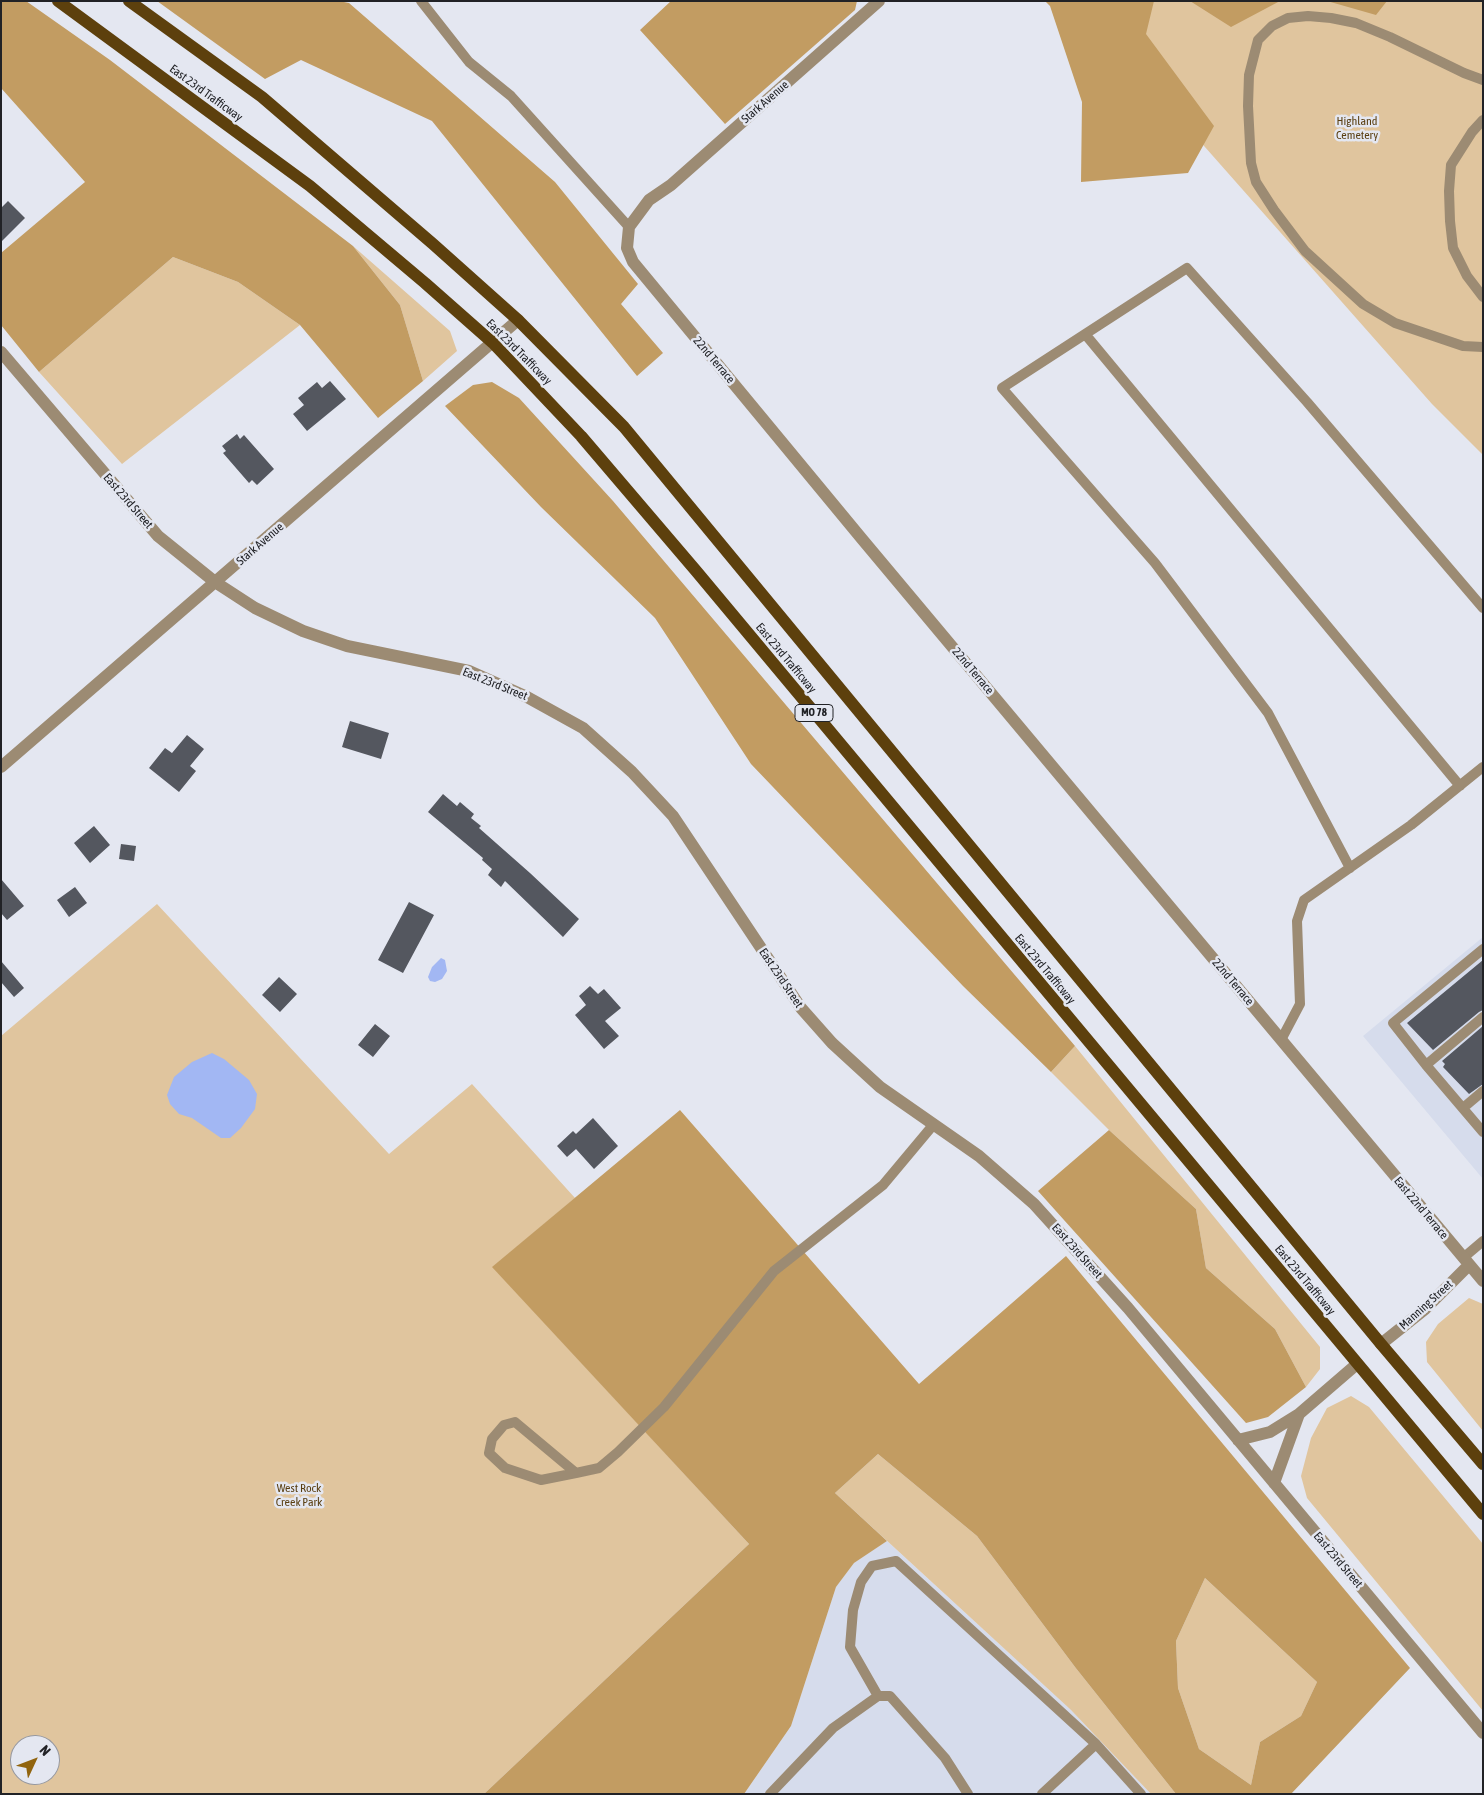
<!DOCTYPE html>
<html>
<head>
<meta charset="utf-8">
<style>
	body { margin:0 }
	#map { position:relative; width:1484px; height:1795px; overflow:hidden; background:#e4e7f1; font-family:"Asap Condensed",sans-serif }
	canvas { display:block }
	.frame { position:absolute; inset:0; border:2px solid #212226; pointer-events:none }
	.north { position:absolute; left:10px; top:1735px; width:50px; height:50px; box-sizing:border-box; background:#e4e7f1; border:1px solid #9698a0; border-radius:50%; rotate:47deg; font-size:14px; font-weight:700; line-height:20px; text-align:center; color:#212226 }
	.north::after { content:''; display:block; margin:auto; width:18px; height:22px; background:#91640e; clip-path:polygon(50% 0,100% 100%,50% 72%,0 100%) }
</style>
</head>
<body>
<div id="map">
<canvas width="1484" height="1795"></canvas>
<div class="frame"></div>
<div class="north">N</div>
</div>
<script>
const c = document.querySelector('canvas').getContext('2d');
c.lineJoin = 'round';
function fill(path, color) { c.fillStyle = color; c.fill(path, 'evenodd'); }
const shape = rows => new Path2D(rows.map(r => 'M' + r).join(''));
function trace(path, color, width, dash) { c.strokeStyle = color; c.lineWidth = width; c.lineCap = dash ? 'butt' : 'round'; c.setLineDash(dash || []); c.stroke(path); }
function drawText(font, color, halo, rows, align = 'center') {
  c.font = font + ' "Asap Condensed",sans-serif'; c.lineWidth = 5; c.setLineDash([]); c.textBaseline = 'middle'; c.strokeStyle = halo; c.fillStyle = color; for (const [text, x, y, turn = 0] of rows) {
    c.save(); c.translate(x, y); c.rotate((+turn || 0) * Math.PI / 180); c.textAlign = isNaN(turn) ? turn : align; if (halo) c.strokeText(text, 0, 0); c.fillText(text, 0, 0); c.restore();
  }
}
fill(shape([
	[1483,937,1483,1179,1363,1036],
	[887,1541,1071,1710,1151,1794,744,1794,791,1726,836,1587,854,1563]
]), '#d6dcec');
fill(shape([
	[1076,1,1483,1,1483,455,1432,404],
	[353,246,450,331,457,351,423,381,400,305],
	[173,257,238,282,300,325,122,464,39,372],
	[157,904,389,1154,472,1084,575,1198,493,1267,749,1544,484,1794,1,1794,1,1036],
	[20,1745,50,1745,50,1775,20,1775],
	[1075,1046,1320,1347,1320,1369,1306,1387,1275,1329,1206,1268,1196,1209,1109,1130,1051,1072],
	[1469,1298,1483,1304,1483,1431,1427,1362,1426,1342,1438,1324],
	[1351,1396,1369,1407,1483,1544,1483,1711,1307,1498,1301,1476,1311,1438,1327,1408],
	[878,1454,977,1536,1075,1667,1176,1794,1151,1794,1071,1710,835,1493],
	[1205,1578,1317,1682,1301,1716,1260,1742,1251,1785,1199,1749,1178,1688,1176,1641]
]), '#e0c59e');
fill(shape([
	[1,1,26,1,110,60,353,246,400,305,423,381,378,418,300,325,238,282,173,257,39,372,1,325,1,253,85,182,1,88],
	[157,1,339,1,349,3,555,182,638,284,621,304,663,353,637,376,432,121,301,60,265,79],
	[671,1,857,1,855,10,725,124,640,30],
	[1045,1,1154,1,1146,34,1214,126,1188,173,1081,182,1082,102,1050,6],
	[1190,1,1280,1,1231,27],
	[1327,1,1387,1,1376,15],
	[492,382,519,398,613,501,1075,1046,1051,1072,963,986,751,764,655,618,541,507,445,406,473,385],
	[680,1110,919,1384,1066,1256,1410,1668,1291,1794,1176,1794,1075,1667,977,1536,878,1454,835,1493,887,1541,854,1563,836,1587,791,1726,744,1794,484,1794,749,1544,492,1267],
	[1205,1578,1317,1682,1301,1716,1260,1742,1251,1785,1199,1749,1178,1688,1176,1641],
	[1109,1130,1196,1209,1206,1268,1275,1329,1306,1387,1268,1417,1246,1423,1038,1191]
]), '#c29c62');
fill(shape([
	[441,958,445,960,447,971,442,979,435,982,430,981,428,977,432,967],
	[212,1053,224,1059,249,1080,257,1094,255,1109,241,1128,230,1138,221,1138,192,1118,179,1114,170,1104,167,1095,174,1077,192,1062]
]), '#a2b7f3');
fill(shape([
	[8,201,25,218,1,242,1,208],
	[330,381,346,399,307,431,293,414,304,405,298,398,317,382,322,388],
	[237,434,240,439,244,435,274,469,257,485,252,480,249,483,223,453,226,451,222,446],
	[350,721,389,733,381,759,342,747],
	[187,735,204,749,190,766,196,771,179,792,149,768,165,748,172,753],
	[443,794,457,806,460,802,474,814,471,818,481,826,479,828,530,873,579,919,563,937,505,881,501,887,488,875,492,869,482,860,483,858,428,812],
	[94,826,110,845,90,863,74,843],
	[121,844,136,846,134,861,119,859],
	[1,879,24,906,7,920,1,913],
	[75,887,87,903,69,917,57,900],
	[409,902,434,915,403,973,378,960],
	[1483,960,1483,1010,1479,1012,1433,1050,1407,1023],
	[1,961,24,988,14,997,1,982],
	[279,977,297,994,280,1012,262,995],
	[590,986,598,994,604,989,621,1008,605,1021,619,1036,604,1049,575,1015,586,1005,579,996],
	[375,1024,390,1036,373,1057,358,1045],
	[1483,1026,1483,1084,1469,1094,1443,1067,1445,1064,1442,1061],
	[593,1118,618,1146,594,1169,576,1149,567,1157,557,1146,573,1131,576,1134]
]), '#54575f');
trace(shape([
	[421,1,469,62,511,96,629,227],
	[1483,80,1464,73,1390,37,1356,23,1331,18,1308,16,1288,18,1272,26,1258,40,1249,75,1248,106,1251,163,1256,182,1274,210,1305,251,1363,304,1395,323,1463,346,1483,347],
	[1483,120,1472,132,1451,165,1449,191,1450,221,1453,248,1467,276,1483,297],
	[1085,334,1460,786],
	[1350,868,1268,713,1155,563,1002,388,1187,268,1307,402,1483,608],
	[1483,1017,1426,1065,1483,1132],
	[1281,1040,1300,1004,1297,921,1304,900,1411,825,1483,767],
	[1426,1065,1393,1023,1483,949],
	[1463,1108,1483,1091],
	[1463,1258,1483,1241],
	[576,1473,515,1422,504,1425,492,1439,489,1453,505,1468,541,1480,576,1473,599,1468,618,1452,664,1407,774,1271,883,1185,934,1124],
	[878,1696,850,1647,853,1610,861,1582,872,1566,896,1561,1096,1744],
	[770,1794,833,1728,878,1696,890,1696,945,1758,968,1794],
	[1042,1794,1096,1744,1141,1794]
]), '#9c8b73', 10);
trace(shape([
	[879,1,671,185,649,200,629,227,627,248,633,262,862,539,1483,1281],
	[1,352,158,536,215,582,255,608,303,631,347,646,469,671,527,697,583,728,632,772,673,816,801,1008,832,1043,880,1087,979,1156,1034,1204,1128,1308,1483,1733],
	[1,767,518,320],
	[1381,1344,1425,1309,1469,1265],
	[1238,1440,1270,1432,1299,1414],
	[1274,1483,1299,1414,1357,1364]
]), '#9c8b73', 12);
trace(shape([
	[58,1,310,186,425,283,493,343,581,436,697,572,1483,1514],
	[129,1,262,97,433,244,518,320,624,427,1381,1344,1483,1464]
]), '#5d400d', 12);
for (const [x, y, w] of [
	[814,713,38]
]) { const box = new Path2D(); box.roundRect(x - w / 2, y - 8.5, w, 17, 4); c.fillStyle = '#e4e7f1'; c.fill(box); trace(box, '#212226', 1); }
drawText('bold 11px', '#212226', null, [
	["MO 78",814,713]
]);
drawText('12px', '#212226', '#e4e7f1', [
	["East 23rd Trafficway",206,93,36],
	["Stark Avenue",765,102,-41],
	["East 23rd Trafficway",519,352,45],
	["22nd Terrace",714,360,50],
	["East 23rd Street",128,501,49],
	["Stark Avenue",260,544,-41],
	["East 23rd Trafficway",786,658,50],
	["22nd Terrace",973,671,50],
	["East 23rd Street",495,684,22],
	["East 23rd Trafficway",1045,969,50],
	["East 23rd Street",781,978,56],
	["22nd Terrace",1233,982,50],
	["East 22nd Terrace",1421,1208,50],
	["East 23rd Street",1077,1251,48],
	["East 23rd Trafficway",1305,1280,50],
	["Manning Street",1426,1305,-42],
	["East 23rd Street",1338,1560,50]
]);
drawText('12px', '#593e10', '#e4e7f1', [
	["Highland",1357,121],
	["Cemetery",1357,135],
	["West Rock",299,1488],
	["Creek Park",299,1502]
]);
</script>
</body>
</html>
